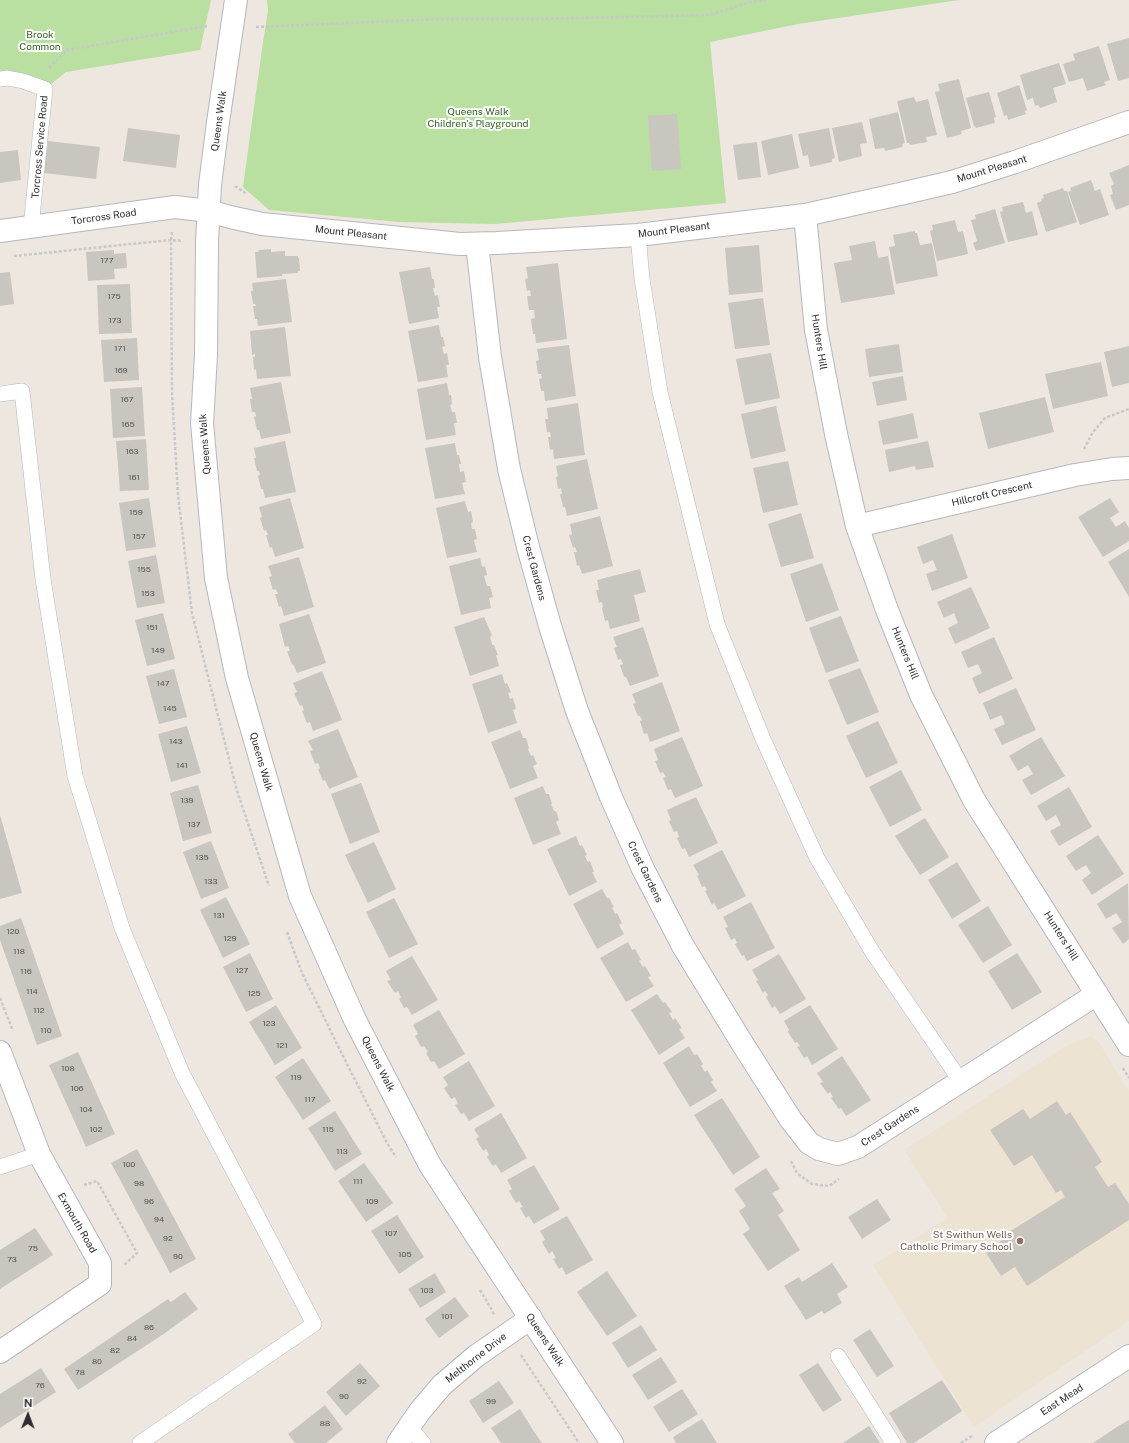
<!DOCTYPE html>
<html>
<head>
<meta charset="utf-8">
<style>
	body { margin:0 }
	#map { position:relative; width:1129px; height:1443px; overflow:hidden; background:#ede7e0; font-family:"Public Sans",sans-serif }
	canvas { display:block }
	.north { position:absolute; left:8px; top:1395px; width:40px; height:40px; -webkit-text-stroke:3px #fff; paint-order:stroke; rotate:1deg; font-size:11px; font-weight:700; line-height:16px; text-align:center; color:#2d2d2d }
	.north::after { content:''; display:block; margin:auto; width:14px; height:18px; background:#2d2d2d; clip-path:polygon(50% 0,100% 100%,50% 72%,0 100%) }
</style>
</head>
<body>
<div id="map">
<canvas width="1129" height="1443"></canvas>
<div class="north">N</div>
</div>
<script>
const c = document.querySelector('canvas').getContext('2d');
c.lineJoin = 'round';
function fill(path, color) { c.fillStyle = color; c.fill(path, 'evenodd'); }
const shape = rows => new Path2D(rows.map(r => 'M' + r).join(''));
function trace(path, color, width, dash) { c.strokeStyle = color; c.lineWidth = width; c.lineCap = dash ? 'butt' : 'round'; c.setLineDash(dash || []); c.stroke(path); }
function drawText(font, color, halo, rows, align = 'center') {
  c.font = font + ' "Public Sans",sans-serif'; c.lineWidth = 4; c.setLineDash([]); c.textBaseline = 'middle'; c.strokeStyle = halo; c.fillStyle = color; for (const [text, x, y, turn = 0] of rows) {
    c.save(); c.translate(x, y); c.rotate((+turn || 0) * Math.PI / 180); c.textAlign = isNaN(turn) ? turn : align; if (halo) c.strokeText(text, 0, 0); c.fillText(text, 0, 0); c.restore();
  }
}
fill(shape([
	[1091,1036,1098,1041,1129,1092,1129,1321,974,1427,873,1265,948,1218,904,1150,1066,1046]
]), '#ede3d2');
fill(shape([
	[0,0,211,0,200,50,66,72,45,89,0,79],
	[267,0,959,0,798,24,710,42,726,203,495,224,399,222,269,210,243,187,262,49,268,11]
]), '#b9dfa1');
fill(shape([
	[1129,38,1129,78,1118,81,1107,44],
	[1099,46,1110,80,1104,82,1106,85,1087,91,1083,78,1069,82,1063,64,1075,60,1073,54],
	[1059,63,1066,84,1053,88,1057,102,1040,108,1038,105,1035,106,1033,98,1027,100,1020,75],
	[959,79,971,128,961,131,962,134,947,138,935,92,940,91,938,84],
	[1019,85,1027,110,1025,111,1026,114,1008,120,1007,115,1004,116,997,93],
	[989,92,996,117,994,118,995,123,976,128,975,126,974,126,966,98],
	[914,97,916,102,928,99,937,135,926,137,927,142,910,145,909,143,907,143,897,101],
	[898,112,905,143,902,144,903,147,885,151,884,148,875,149,869,119],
	[677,114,681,169,652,171,648,116],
	[862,122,867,143,860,144,862,156,839,162,832,128],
	[128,128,180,135,176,168,123,161],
	[829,128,835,158,832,159,832,162,810,167,808,155,803,156,798,134],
	[792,134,799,168,768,175,761,141],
	[48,141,100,147,96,179,44,173],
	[757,142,761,177,738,180,733,145],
	[18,150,21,180,0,183,0,152],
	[1129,165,1129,205,1116,210,1110,195,1113,194,1111,186,1114,184,1109,173],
	[1091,180,1095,191,1100,189,1109,215,1080,225,1068,192,1071,191,1070,188],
	[1063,188,1064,191,1067,191,1077,222,1046,232,1037,203,1042,201,1041,199,1044,198,1043,195],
	[1023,202,1026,213,1032,211,1038,235,1008,242,1000,212,1003,211,1002,207],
	[995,209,1005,243,976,251,973,243,977,241,971,220,976,219,975,215],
	[955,220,958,232,963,231,968,254,937,261,930,231,933,230,932,225],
	[915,231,915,233,917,233,920,245,932,243,938,276,896,284,889,247,895,246,893,235],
	[875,241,878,258,888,256,895,294,841,303,834,263,852,260,849,246],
	[759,245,763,292,729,295,725,248],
	[271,249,271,252,285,251,285,256,298,256,298,258,299,258,300,271,298,271,298,273,282,274,282,276,257,278,255,252,258,252,259,250],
	[114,250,114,254,126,253,127,268,114,269,115,279,88,281,86,252],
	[558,263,567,339,536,343,535,334,533,334,531,319,535,318,534,310,529,310,527,296,531,296,530,290,527,291,525,279,528,278,526,267],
	[430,267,432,279,434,279,435,288,433,288,435,296,438,295,440,307,437,307,439,318,409,324,399,272],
	[10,272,14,304,0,306,0,273],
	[286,279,292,322,258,326,257,319,255,319,253,306,256,306,255,304,253,304,251,291,253,291,252,283],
	[130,284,132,333,99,334,97,285],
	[763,298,770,345,735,349,728,303],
	[439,325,441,337,443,337,445,346,442,347,444,354,447,353,449,365,446,365,448,377,418,382,408,331],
	[285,327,291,376,257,379,256,369,254,370,253,357,255,357,255,354,252,355,250,331],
	[137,338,139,380,104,382,101,340],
	[899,344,903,372,869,377,865,349],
	[569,345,576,396,545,401,544,391,541,391,539,379,542,378,541,374,538,374,536,361,539,360,537,349],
	[1129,346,1129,383,1112,387,1104,352],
	[771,353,780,398,745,405,736,359],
	[1101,362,1108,396,1053,409,1045,374],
	[903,376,907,400,877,406,872,382],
	[281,382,291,433,261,439,259,430,257,430,254,417,256,416,255,412,252,412,250,399,252,399,250,388],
	[447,383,449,395,451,395,452,404,450,405,452,412,455,412,457,423,454,423,456,435,426,440,417,389],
	[142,387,145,436,113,438,110,389],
	[1045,397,1054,432,988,449,979,413],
	[578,403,585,455,554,459,553,449,550,450,548,437,551,437,550,432,547,432,545,419,548,419,547,408],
	[776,406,786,451,751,459,741,414],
	[913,413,918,438,883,445,878,421],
	[146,439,149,490,120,491,116,441],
	[285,441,296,492,265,498,263,489,261,489,258,476,260,475,259,471,257,471,254,458,256,458,254,448],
	[928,441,934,467,916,470,915,466,889,472,885,450],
	[455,443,457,455,459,455,461,464,459,464,460,472,464,471,466,482,462,483,465,494,435,499,425,448],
	[587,459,598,509,567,516,565,507,563,507,560,494,562,494,561,488,558,489,556,477,558,476,556,466],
	[788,461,798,505,763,513,753,468],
	[149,498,156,547,126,551,119,503],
	[290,498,304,548,275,557,272,547,270,548,266,535,268,535,266,530,264,531,260,518,262,517,259,507],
	[1110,498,1119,512,1110,518,1116,527,1125,521,1129,528,1129,541,1103,557,1078,517],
	[465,501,468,512,471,511,473,522,471,523,472,529,475,529,477,539,474,540,477,552,447,558,436,508],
	[801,513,814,558,781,567,768,524],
	[600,516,613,566,582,574,579,565,577,566,574,552,577,552,575,547,573,548,569,535,572,534,570,524],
	[952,534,968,578,932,591,926,574,937,570,933,560,923,564,917,547],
	[1129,549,1129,597,1108,562],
	[156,555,165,603,137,608,128,561],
	[299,557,314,607,284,616,281,606,279,607,275,594,278,594,276,589,273,590,269,577,272,576,268,566],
	[480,558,482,567,485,566,487,575,484,576,487,586,490,586,493,597,489,598,491,608,461,615,449,566],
	[822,563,839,610,806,622,790,574],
	[640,569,646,592,634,595,640,621,610,629,608,620,605,621,602,608,603,607,602,602,599,603,596,590,599,590,597,580],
	[971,587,990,628,955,644,948,628,958,623,954,613,944,618,937,602],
	[163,613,175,659,147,666,135,620],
	[309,614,326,663,297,673,293,664,292,665,287,651,290,651,288,646,285,647,279,624],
	[841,616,859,661,826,673,809,628],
	[484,617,492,635,490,637,492,645,494,645,498,655,496,655,499,666,470,676,454,627],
	[643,627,659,676,630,686,626,677,624,677,620,665,623,664,621,659,618,660,614,648,617,647,613,637],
	[994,637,1013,679,979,694,972,678,982,673,978,664,968,668,961,652],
	[860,668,879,712,847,725,828,680],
	[174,669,187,717,159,724,146,676],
	[322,671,342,720,313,731,310,722,307,723,302,711,304,710,302,705,300,706,294,693,297,692,293,683],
	[502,674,505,684,507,683,511,692,508,693,510,699,513,698,516,709,513,710,517,723,488,733,472,684],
	[662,682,680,731,650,742,647,733,644,734,640,721,642,720,640,716,638,716,633,704,636,703,632,694],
	[1016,688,1036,730,1002,745,994,729,1005,724,1001,715,990,720,983,703],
	[878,721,898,763,866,778,846,736],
	[187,726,201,773,171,782,158,734],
	[338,729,358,777,329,789,325,780,323,781,318,769,320,768,318,763,315,764,310,751,313,750,308,741],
	[520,730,523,738,526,738,529,748,528,749,531,756,533,755,537,764,533,766,538,778,510,789,491,742],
	[682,737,703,786,675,798,671,789,668,790,663,778,666,777,663,772,660,773,655,761,658,760,654,749],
	[1041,737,1065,776,1031,795,1022,780,1033,774,1028,765,1018,771,1009,756],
	[901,770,922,810,890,827,869,787],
	[361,783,380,832,350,844,331,794],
	[198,785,212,833,183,841,170,793],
	[543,786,546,794,549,794,552,804,551,804,554,811,556,811,559,820,556,822,561,834,533,845,514,798],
	[1069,787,1092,827,1059,846,1050,831,1061,825,1056,815,1046,821,1037,806],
	[696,797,718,843,689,857,685,848,682,849,677,838,679,837,677,831,674,832,669,821,671,820,667,810],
	[0,815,22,893,0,899],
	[925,818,949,857,920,875,895,836],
	[1098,835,1124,874,1092,895,1082,880,1091,873,1086,865,1076,871,1066,856],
	[576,836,580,846,582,845,587,855,585,856,588,862,590,861,594,872,592,872,597,882,569,896,547,849],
	[211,841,229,888,201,899,183,852],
	[374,842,396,889,368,903,345,855],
	[722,850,746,896,718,910,714,903,712,905,705,891,707,890,705,886,702,887,697,876,699,875,693,865],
	[957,862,981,901,952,919,928,880],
	[1128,883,1129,939,1123,944,1112,928,1122,922,1116,913,1106,919,1097,904],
	[602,889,607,898,609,898,614,907,612,908,615,914,617,913,622,923,619,925,624,934,597,949,573,904],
	[226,897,250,944,223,958,200,910],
	[394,898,418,944,389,958,366,912],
	[751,902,775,948,747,961,744,955,742,956,735,944,737,943,735,938,731,940,725,928,728,927,723,917],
	[988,906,1012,945,983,963,958,925],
	[21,918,62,1036,37,1045,0,940,0,926],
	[628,942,632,950,635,949,641,960,639,961,643,967,645,966,651,976,648,977,654,986,626,1002,600,958],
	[250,953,273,999,246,1012,223,967],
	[1017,953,1042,992,1012,1010,988,971],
	[779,954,806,999,780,1014,775,1006,772,1008,766,997,768,995,765,991,763,993,756,981,758,980,752,970],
	[412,956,438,1000,412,1015,407,1007,404,1008,399,999,401,997,398,991,395,993,387,981,391,980,386,971],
	[657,994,663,1003,665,1002,672,1012,669,1013,673,1020,675,1018,682,1028,679,1029,685,1038,659,1055,631,1010],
	[276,1005,302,1048,275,1065,249,1022],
	[810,1005,838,1049,812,1065,807,1056,804,1058,797,1047,800,1046,797,1042,795,1043,788,1032,789,1030,784,1021],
	[439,1010,465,1054,439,1069,434,1061,431,1062,426,1053,428,1051,424,1046,421,1047,415,1036,418,1034,413,1025],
	[689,1046,694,1055,697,1054,703,1064,701,1066,705,1072,707,1070,713,1080,711,1082,717,1091,690,1107,663,1063],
	[78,1052,115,1134,86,1147,49,1065],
	[842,1056,871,1100,846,1116,841,1108,839,1109,831,1098,833,1097,830,1092,828,1094,820,1083,823,1082,817,1073],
	[303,1058,331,1101,303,1120,275,1077],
	[469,1061,495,1106,469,1121,464,1113,461,1114,455,1105,458,1104,455,1097,451,1099,444,1088,448,1085,443,1077],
	[722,1098,760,1157,733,1175,694,1115],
	[1057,1101,1066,1115,1070,1112,1102,1162,1095,1167,1108,1187,1115,1183,1129,1204,1129,1220,1027,1286,1015,1267,1001,1276,986,1253,1001,1244,999,1242,1011,1235,1009,1232,1065,1197,1061,1190,1056,1193,1032,1155,1014,1166,990,1130,1023,1109,1030,1119],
	[335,1111,362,1154,335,1171,308,1128],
	[501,1113,527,1158,501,1173,496,1164,493,1166,487,1157,489,1155,486,1149,483,1151,476,1139,479,1137,474,1129],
	[137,1149,196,1259,170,1273,111,1163],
	[364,1163,393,1203,366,1222,338,1181],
	[534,1165,560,1209,534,1224,529,1216,526,1218,520,1208,523,1207,519,1201,516,1203,509,1191,512,1189,507,1180],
	[766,1168,780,1189,772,1193,784,1211,778,1215,800,1250,768,1271,743,1234,750,1229,739,1211,746,1206,734,1189],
	[877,1199,891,1220,862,1239,848,1217],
	[397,1215,424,1257,399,1274,371,1231],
	[567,1216,593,1260,566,1275,562,1267,559,1269,553,1259,556,1258,552,1251,549,1254,542,1242,545,1240,540,1231],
	[35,1228,53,1255,0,1289,0,1250],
	[832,1263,848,1287,837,1294,842,1303,824,1314,822,1311,806,1320,784,1286,799,1277,802,1282],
	[607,1271,637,1316,607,1336,577,1292],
	[435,1273,446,1292,420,1308,408,1289],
	[185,1292,198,1309,165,1333,78,1390,64,1369,168,1299,171,1302],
	[455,1297,469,1316,439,1338,425,1319],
	[641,1325,657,1350,628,1368,612,1343],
	[870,1329,894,1366,877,1377,853,1340],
	[661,1357,677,1382,648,1400,632,1375],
	[360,1363,380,1386,346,1416,326,1392],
	[818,1363,842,1400,823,1412,799,1375],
	[41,1368,56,1392,0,1428,0,1394],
	[942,1380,962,1411,914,1443,907,1443,889,1413],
	[499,1381,514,1403,483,1423,469,1401],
	[682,1389,698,1414,669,1432,653,1407],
	[325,1405,343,1429,326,1443,295,1443,288,1434],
	[520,1409,533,1430,542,1443,501,1443,491,1428],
	[702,1419,717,1443,676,1443,673,1437],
	[1129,1420,1129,1443,1093,1443,1120,1425],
	[869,1426,880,1443,843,1443]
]), '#c9c5bf');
const service = shape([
	[0,79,7,78,23,81,45,89,31,227],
	[638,235,642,279,660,392,717,624,763,739,817,858,873,953,960,1080],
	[0,394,22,391,43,579,75,776,122,928,182,1073,314,1324,140,1443],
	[0,1167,39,1154],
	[838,1356,893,1443],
	[409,1427,423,1443]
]);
const minor = shape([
	[236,0,218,122,210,185,207,242,206,355,202,423,216,578,237,678,300,896,355,1020,430,1165,612,1443],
	[805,215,816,330,836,434,857,526,887,610,921,695,974,800,1129,1045],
	[0,231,175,207,209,211,230,217,262,224,460,244,497,243,638,235,805,215,900,194,952,182,1015,162,1129,122],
	[477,244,490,357,509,469,528,547,550,626,577,711,611,797,643,869,683,946,742,1043,791,1120,809,1143,819,1149,838,1154,858,1147,1097,994],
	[857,526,1075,475,1112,469,1129,468],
	[0,1052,39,1154,100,1263,100,1284,0,1352],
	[398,1443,420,1411,442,1385,476,1356,531,1318],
	[996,1443,1129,1356]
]);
trace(service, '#b4b7bf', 16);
trace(minor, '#b4b7bf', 24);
trace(shape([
	[256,27,442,19,535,19,709,15,747,3,766,0],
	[49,68,67,50,207,26],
	[235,186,247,194],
	[172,232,171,240,183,241],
	[14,256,171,240,172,393,178,495,192,613,237,791,269,886],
	[1084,449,1093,432,1105,418,1129,409],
	[287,932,302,973,346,1062,387,1143,396,1157],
	[0,998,13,1031],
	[1123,1068,1129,1078],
	[791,1161,797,1173,812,1184,829,1186,839,1179],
	[84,1185,97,1181,137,1253,124,1265],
	[480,1290,492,1310,494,1315],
	[521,1355,579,1443],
	[961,1443,972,1436]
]), '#c8c8c8', 2.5, [3, 2]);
trace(service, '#fff', 15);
trace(minor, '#fff', 22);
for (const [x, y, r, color] of [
	[1020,1241,4,"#8d6e63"]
]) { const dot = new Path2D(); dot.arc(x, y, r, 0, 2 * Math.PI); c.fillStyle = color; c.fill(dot); trace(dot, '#fff', 1.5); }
drawText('8px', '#545352', null, [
	["177",107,261],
	["175",114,297],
	["173",115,321],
	["171",120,349],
	["169",121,371],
	["167",127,400],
	["165",128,425],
	["163",132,452],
	["161",134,478],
	["159",136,513],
	["157",139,537],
	["155",144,570],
	["153",148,594],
	["151",152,628],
	["149",158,651],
	["147",163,684],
	["145",170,709],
	["143",176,742],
	["141",182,766],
	["139",187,801],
	["137",194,825],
	["135",202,858],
	["133",211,882],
	["131",219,916],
	["120",13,932],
	["129",230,939],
	["118",19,952],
	["127",242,971],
	["116",26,972],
	["114",32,992],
	["125",254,994],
	["112",39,1011],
	["123",269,1024],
	["110",46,1031],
	["121",282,1046],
	["108",68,1069],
	["119",296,1078],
	["106",77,1089],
	["117",310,1100],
	["104",86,1110],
	["102",96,1130],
	["115",328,1130],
	["113",342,1152],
	["100",129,1165],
	["111",358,1182],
	["98",139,1184],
	["96",149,1202],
	["109",372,1202],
	["94",159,1220],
	["107",391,1234],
	["92",168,1239],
	["75",33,1249],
	["105",405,1255],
	["90",178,1257],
	["73",12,1260],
	["103",427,1291],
	["101",447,1317],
	["86",149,1328],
	["84",132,1339],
	["82",115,1351],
	["80",97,1362],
	["78",80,1373],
	["92",362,1382],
	["76",40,1386],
	["90",344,1397],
	["99",491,1402],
	["88",325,1424]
]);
drawText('10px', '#326621', '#fff', [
	["Brook",40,35],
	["Common",40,47],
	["Queens Walk",478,112],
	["Children's Playground",478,124]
]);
drawText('10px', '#2d2d2d', '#fff', [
	["Queens Walk",219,121,-82],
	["Torcross Service Road",40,147,-85],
	["Mount Pleasant",992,169,-17],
	["Torcross Road",104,217,-8],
	["Mount Pleasant",674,230,-7],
	["Mount Pleasant",351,233,6],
	["Hunters Hill",819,342,81],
	["Queens Walk",205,444,-94],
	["Hillcroft Crescent",992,494,-13],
	["Crest Gardens",534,568,75],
	["Hunters Hill",905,653,68],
	["Queens Walk",261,762,74],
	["Crest Gardens",645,872,64],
	["Hunters Hill",1061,936,58],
	["Queens Walk",378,1064,63],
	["Crest Gardens",890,1126,-33],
	["Exmouth Road",77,1223,60],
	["Queens Walk",545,1340,57],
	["Melthorne Drive",476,1358,-38],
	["East Mead",1062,1400,-33]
]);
drawText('10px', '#785e54', '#fff', [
	["St Swithun Wells",1012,1235],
	["Catholic Primary School",1012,1247]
], 'right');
</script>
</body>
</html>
